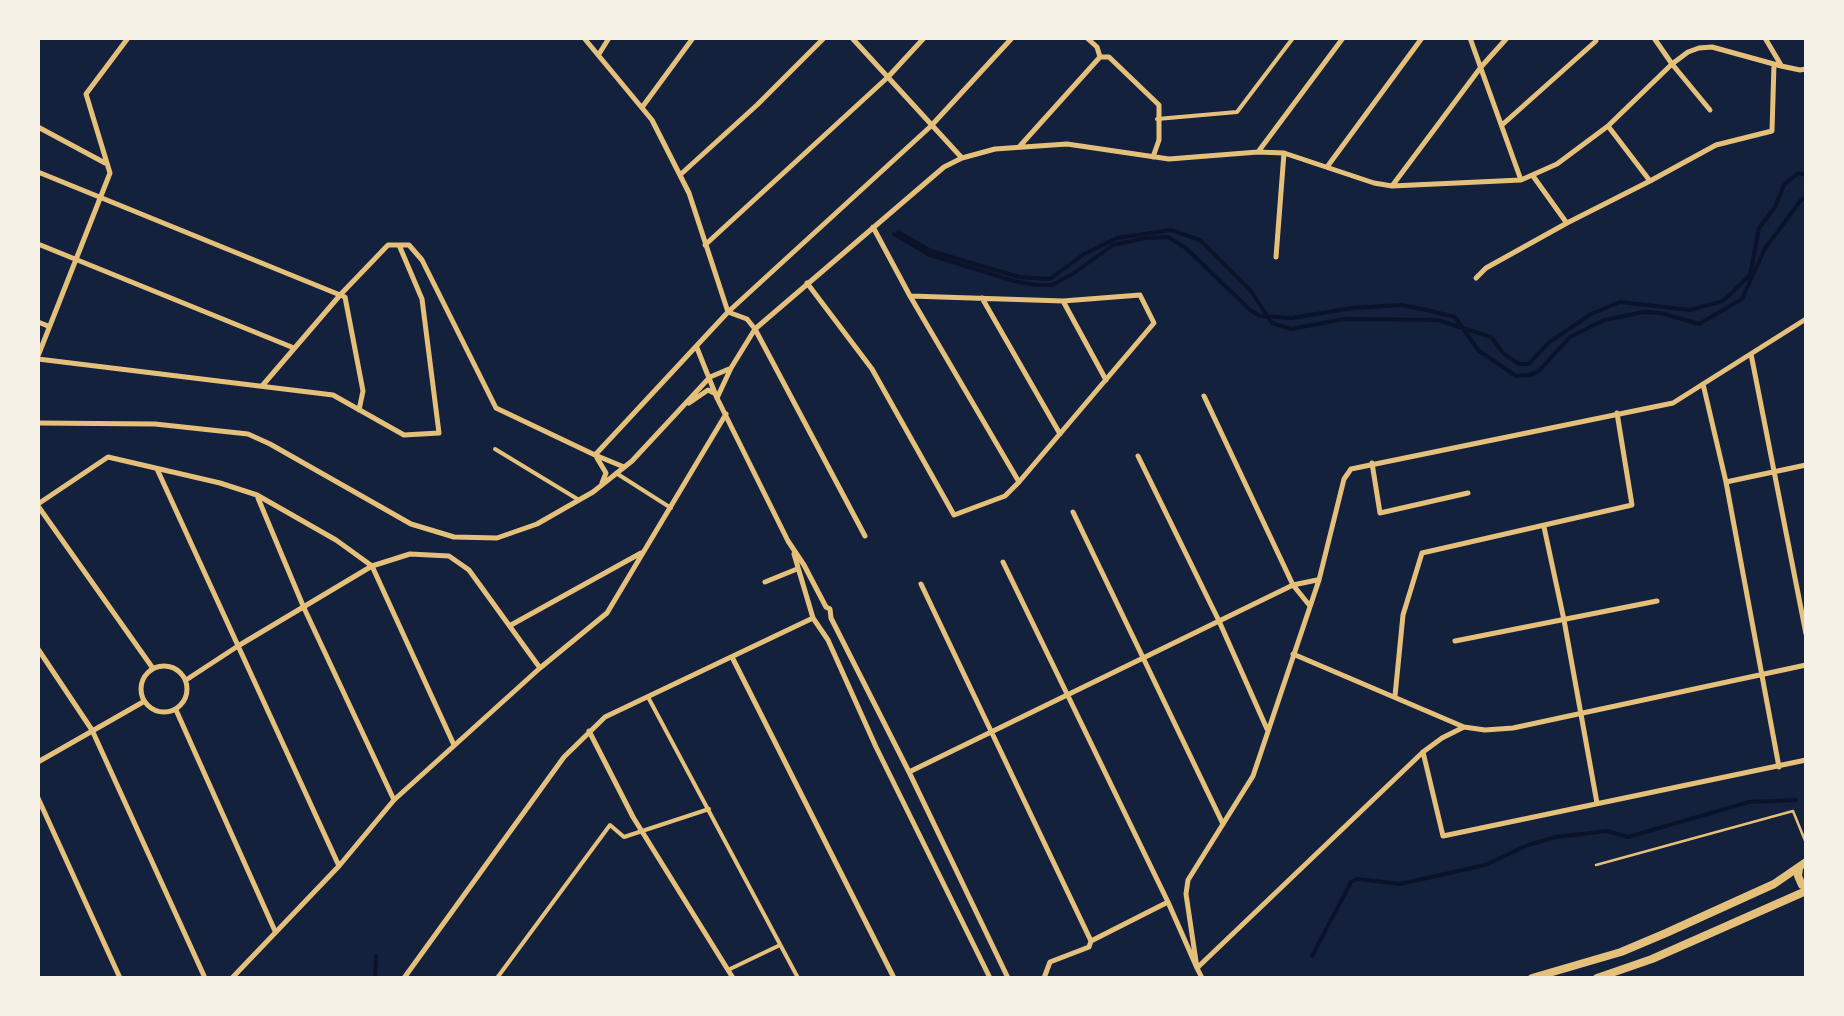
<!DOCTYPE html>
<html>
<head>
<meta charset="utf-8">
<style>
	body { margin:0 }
	#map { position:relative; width:1844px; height:1016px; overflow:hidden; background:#14213d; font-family:Figtree,sans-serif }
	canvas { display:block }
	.frame { position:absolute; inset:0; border:40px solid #f6f1e7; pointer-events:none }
</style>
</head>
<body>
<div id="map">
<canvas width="1844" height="1016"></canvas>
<div class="frame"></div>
</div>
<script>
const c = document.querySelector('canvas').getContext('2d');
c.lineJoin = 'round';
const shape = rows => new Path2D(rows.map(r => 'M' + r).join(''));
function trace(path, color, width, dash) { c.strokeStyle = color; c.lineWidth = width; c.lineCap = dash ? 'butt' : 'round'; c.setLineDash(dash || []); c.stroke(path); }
trace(shape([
	[898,232,931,251,1019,277,1050,279,1084,254,1117,238,1171,230,1200,240,1251,291,1272,323,1291,329,1344,319,1438,320,1491,337,1504,354,1519,364,1529,364,1548,343,1591,314,1620,302,1690,310,1723,301,1750,275,1759,228,1775,207,1784,185,1798,173,1806,175],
	[894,234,930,255,1014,281,1035,285,1052,285,1074,273,1113,245,1146,238,1168,237,1186,248,1250,310,1260,316,1292,318,1352,308,1401,305,1427,310,1455,317,1478,350,1516,376,1529,375,1538,372,1570,337,1604,320,1644,312,1661,313,1699,324,1742,299,1764,250,1801,200,1806,197],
	[1312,956,1351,882,1357,879,1400,884,1485,865,1528,845,1556,837,1607,831,1628,837,1749,802,1796,800],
	[375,978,376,956]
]), '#0b132b', 4);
trace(shape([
	[1596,865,1793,811,1806,843]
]), '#e5c07b', 2.5);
trace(shape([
	[1157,119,1237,112,1293,38],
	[495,449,579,500],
	[616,473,671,508],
	[648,697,798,978],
	[728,970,778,946],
	[497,978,610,825,624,837,709,809]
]), '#e5c07b', 4);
trace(shape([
	[584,38,652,120,689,193,728,312],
	[852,38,962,158],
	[1087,38,1097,47,1100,57],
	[1470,38,1521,180],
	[1654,38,1672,64,1710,110],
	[1765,38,1781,65],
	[599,54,609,38],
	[1100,57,1109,57,1159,105,1159,140,1153,157],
	[643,106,693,38],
	[1502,125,1596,41],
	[1608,126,1650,181],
	[38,127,105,163],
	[1019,147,1100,57],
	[1258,152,1343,38],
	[1327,167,1422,38],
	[38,172,345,297,363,391,359,410],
	[680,175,757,105,824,38],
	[1533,176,1566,222],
	[1392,186,1481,67,1507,38],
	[873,227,910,296,1019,482],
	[38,244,294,348],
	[705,245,888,77,924,38],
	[1276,257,1284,153],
	[1476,278,1486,268,1567,223,1650,181,1716,145,1772,131,1774,64],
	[807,283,872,369,954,515,1005,496,1019,482,1154,323,1140,295,1063,301,910,296],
	[982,298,1060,434],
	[1063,301,1106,380],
	[728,312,747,319,755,329,865,536],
	[38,322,48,326],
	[697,348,717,398,788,541,804,565,826,607,830,609,831,618,909,772,1008,978],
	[1751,354,1806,634],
	[38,356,110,173,86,94,128,38],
	[38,359,333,395,404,435,439,433,422,299,399,245],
	[1703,384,1726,482,1779,767],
	[262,386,341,294,388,245,409,245,422,260,496,408,595,455,624,467],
	[1204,396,1293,585,1310,606],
	[717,398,731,368,755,329,944,167,962,158,995,149,1067,144,1169,159,1258,152,1284,153,1374,183,1392,186,1521,180,1557,164,1608,126,1672,64,1688,52,1699,48,1712,47,1781,66,1800,70,1806,69],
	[689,403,708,390,716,394],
	[38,423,155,424,248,434,270,444,411,524,454,537,497,538,537,524,593,492,632,461,710,377,729,369],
	[595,455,728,312,931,126,1012,38],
	[1138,456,1219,621,1267,729],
	[597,458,606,473,602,483],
	[1372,463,1380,513,1468,493],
	[157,469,339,866],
	[1726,482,1806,465],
	[258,498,304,608,394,800],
	[38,504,108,457,220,483,257,495,336,540,372,566,454,745],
	[38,506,152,667],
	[1073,512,1223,824],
	[1544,527,1564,620,1597,803],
	[794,554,813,618,828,640,876,747,990,978],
	[1003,562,1168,902,1197,968,1423,752,1442,738,1464,727],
	[765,582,797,569],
	[921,584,1091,941],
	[511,625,641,553],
	[1455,641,1657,601],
	[38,649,92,730,205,978],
	[1293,654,1464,727,1485,730,1513,728,1806,665],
	[732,657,894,978],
	'141 689a23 23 0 1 1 46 0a23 23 0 1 1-46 0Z',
	[186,680,238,646,372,566,410,554,449,556,469,570,540,668],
	[1395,696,1403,615,1422,553,1632,505,1617,413],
	[176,710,275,931],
	[589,731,633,817,733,978],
	[1423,752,1443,836,1806,760],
	[38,762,143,702],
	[909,772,1293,585,1317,580],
	[38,798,120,978],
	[232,978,339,866,394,800,540,668,607,613,726,414],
	[404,978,564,757,605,717,813,618],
	[1044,978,1050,962,1089,947,1091,941,1168,902],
	[1202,978,1197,968,1186,894,1188,880,1253,776,1319,580,1344,479,1351,469,1673,403,1806,319]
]), '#e5c07b', 5);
trace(shape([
	[1799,868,1798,876,1802,885,1806,887],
	[1532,978,1621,952,1666,933,1774,884,1806,862],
	[1597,978,1652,959,1806,891]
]), '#e5c07b', 8);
</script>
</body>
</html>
